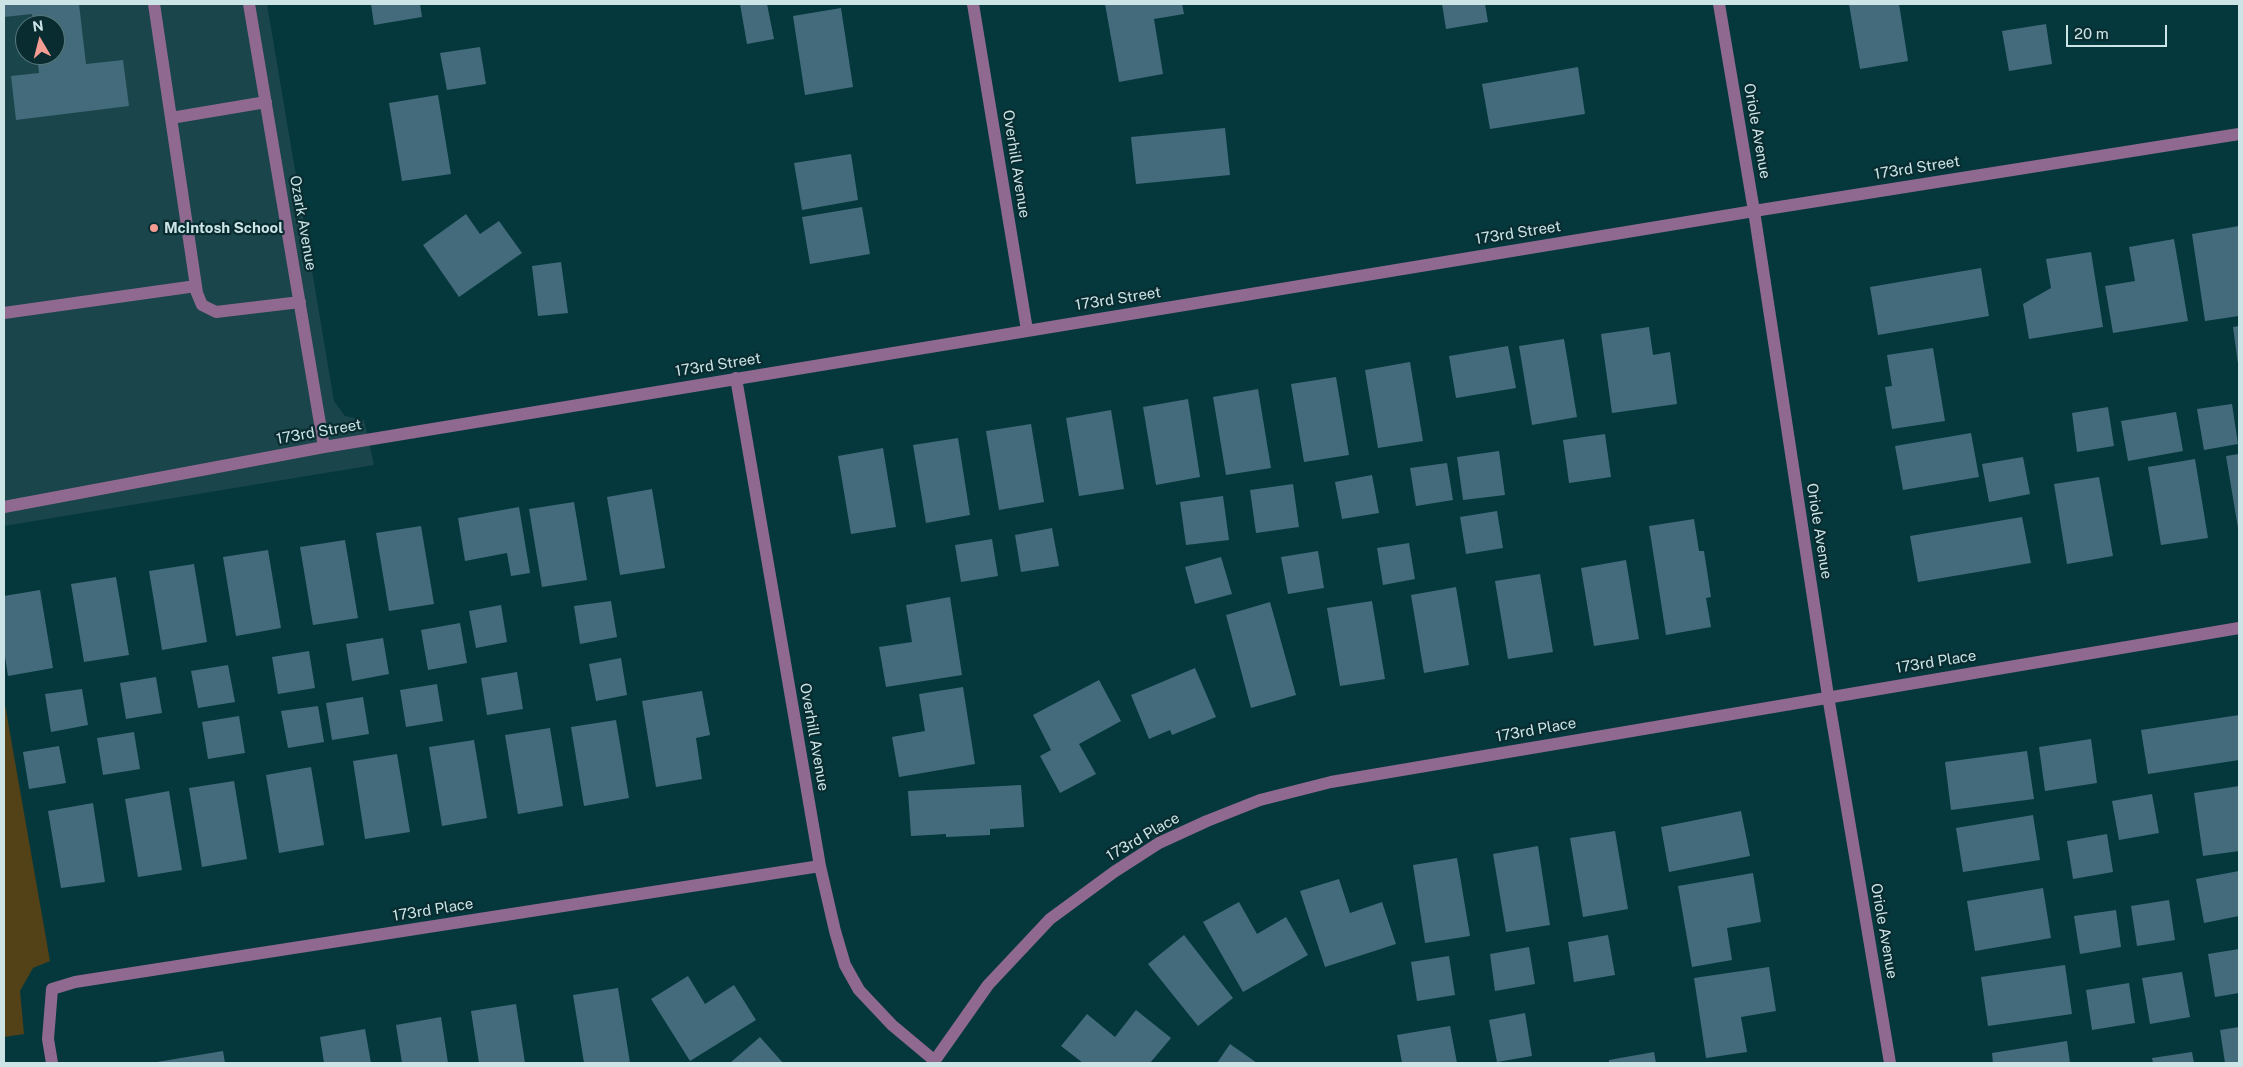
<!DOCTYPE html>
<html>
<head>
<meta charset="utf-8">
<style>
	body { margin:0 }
	#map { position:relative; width:2243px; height:1067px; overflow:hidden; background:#04383d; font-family:"Public Sans",sans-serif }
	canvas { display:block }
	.frame { position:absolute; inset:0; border:5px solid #cde4e7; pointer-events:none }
	.north { position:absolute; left:15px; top:15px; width:50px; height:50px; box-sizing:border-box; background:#082c30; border:1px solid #577679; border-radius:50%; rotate:352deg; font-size:14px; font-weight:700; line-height:20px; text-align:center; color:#cde4e7 }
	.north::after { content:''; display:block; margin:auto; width:18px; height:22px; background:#f59c93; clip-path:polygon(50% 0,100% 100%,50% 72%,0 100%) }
	.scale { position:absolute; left:2066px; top:25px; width:101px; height:22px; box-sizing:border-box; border:2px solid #cde4e7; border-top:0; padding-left:6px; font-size:15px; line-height:18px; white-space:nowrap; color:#cde4e7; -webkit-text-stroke:4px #082c30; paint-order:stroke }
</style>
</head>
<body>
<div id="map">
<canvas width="2243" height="1067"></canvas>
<div class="frame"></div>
<div class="north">N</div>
<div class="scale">20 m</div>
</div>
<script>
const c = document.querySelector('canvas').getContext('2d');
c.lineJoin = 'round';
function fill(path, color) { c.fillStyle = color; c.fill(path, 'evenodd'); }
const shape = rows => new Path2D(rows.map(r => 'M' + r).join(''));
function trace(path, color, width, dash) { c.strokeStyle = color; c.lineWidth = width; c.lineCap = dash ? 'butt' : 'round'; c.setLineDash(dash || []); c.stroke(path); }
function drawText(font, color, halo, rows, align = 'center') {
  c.font = font + ' "Public Sans",sans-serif'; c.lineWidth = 4.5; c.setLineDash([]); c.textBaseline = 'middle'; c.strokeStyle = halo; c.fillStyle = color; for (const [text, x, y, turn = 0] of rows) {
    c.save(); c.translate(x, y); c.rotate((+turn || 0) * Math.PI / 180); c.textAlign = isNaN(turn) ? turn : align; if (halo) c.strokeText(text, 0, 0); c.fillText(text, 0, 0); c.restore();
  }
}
fill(shape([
	[4,4,267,4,334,401,345,416,364,420,374,465,4,526],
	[25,25,55,25,55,55,25,55]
]), '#19454b');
fill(shape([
	[4,699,50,961,33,968,20,991,24,1034,4,1037]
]), '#534117');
fill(shape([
	[4,4,79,4,86,64,123,60,129,106,16,120,11,76,39,73,37,55,55,55,55,25,33,25,32,14,4,17],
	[371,4,420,4,422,17,374,25],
	[740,4,767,4,774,39,747,44],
	[1105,4,1182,4,1184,14,1154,19,1163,74,1119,82],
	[1442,4,1485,4,1488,22,1446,29],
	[1849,4,1899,4,1908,61,1860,69],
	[841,8,853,87,805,95,793,16],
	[2046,24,2052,64,2009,71,2002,31],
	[480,47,486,84,447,90,440,53],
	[1578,67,1585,114,1490,129,1482,84],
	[438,95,451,174,402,181,389,103],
	[1225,128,1230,175,1136,184,1131,137],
	[851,154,858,200,802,210,794,163],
	[862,207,870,254,810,264,802,217],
	[466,214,480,234,499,221,522,253,459,297,423,245],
	[2239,226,2239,316,2205,321,2192,234],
	[2174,239,2188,321,2113,333,2105,286,2135,281,2129,247],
	[2091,252,2103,327,2029,339,2023,304,2051,288,2046,259],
	[561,262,568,313,538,316,532,266],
	[1981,268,1989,316,1878,335,1870,287],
	[2239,326,2239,364,2238,364,2233,327],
	[1649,327,1653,355,1670,352,1677,404,1612,413,1601,334],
	[1564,339,1577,417,1532,425,1519,346],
	[1508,346,1516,388,1456,398,1449,356],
	[1933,348,1945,421,1892,429,1885,387,1892,386,1887,355],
	[1410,362,1423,441,1378,448,1365,370],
	[1336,377,1349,455,1304,462,1291,384],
	[1258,389,1271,468,1226,475,1213,397],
	[1188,399,1200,477,1156,485,1143,407],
	[2232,404,2238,444,2204,450,2197,409],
	[2108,407,2114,446,2077,452,2072,413],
	[1111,410,1124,489,1079,496,1066,418],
	[2176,412,2183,451,2128,461,2121,421],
	[1031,424,1044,502,999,510,986,431],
	[1971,433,1979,477,1903,490,1895,446],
	[1605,434,1611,477,1569,483,1563,440],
	[958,438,970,515,926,523,913,445],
	[883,448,896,527,851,534,838,456],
	[1499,451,1505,495,1463,500,1457,457],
	[2239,454,2239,528,2238,528,2226,456],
	[2023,457,2030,494,1989,502,1982,464],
	[2195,459,2208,538,2161,545,2148,467],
	[1447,463,1453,500,1416,506,1410,468],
	[1372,475,1379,513,1342,519,1335,482],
	[2099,477,2113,556,2067,564,2054,484],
	[1293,484,1299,527,1256,533,1250,490],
	[652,489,665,568,620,575,607,497],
	[1223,496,1229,540,1186,545,1180,502],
	[574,502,587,580,542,587,529,509],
	[519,507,530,573,511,576,507,553,465,561,458,518],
	[1497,511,1503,548,1466,554,1460,517],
	[2022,517,2031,563,1918,582,1910,536],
	[1694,519,1699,551,1704,551,1711,597,1706,598,1711,627,1666,635,1649,526],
	[421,526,434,604,389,611,376,533],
	[1052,528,1059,566,1021,572,1015,535],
	[992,539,998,576,961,582,955,545],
	[345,540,358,618,313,625,300,547],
	[1409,543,1415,579,1383,585,1377,548],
	[268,550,281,628,236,636,223,557],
	[1318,551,1324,588,1288,594,1281,557],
	[1221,557,1232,594,1195,604,1185,567],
	[1626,560,1639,639,1594,646,1581,568],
	[194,564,207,642,162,650,149,571],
	[1540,574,1553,652,1508,659,1495,581],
	[116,577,129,655,84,662,71,584],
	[1456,587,1469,665,1424,673,1411,595],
	[40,590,53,668,8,676,4,650,4,596],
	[950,597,962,675,886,687,879,647,912,642,906,605],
	[611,601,617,637,580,644,574,606],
	[1372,601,1385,679,1340,686,1327,608],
	[1270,602,1296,695,1251,708,1226,615],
	[501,605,507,642,476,648,469,611],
	[460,623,467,663,428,670,421,630],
	[383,638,389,674,352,681,346,644],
	[309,651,315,688,278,694,272,657],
	[621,658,627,695,596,701,589,664],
	[228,665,235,702,198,708,191,671],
	[1195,668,1216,717,1172,735,1170,730,1149,739,1131,695],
	[517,672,523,709,487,715,481,678],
	[156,677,162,713,126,719,120,683],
	[1099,680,1121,721,1079,744,1096,774,1060,793,1040,756,1051,750,1033,715],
	[437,684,443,721,406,727,400,690],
	[963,687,975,764,899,777,892,737,925,731,919,694],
	[82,689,88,725,51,732,45,694],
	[702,691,710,735,696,738,702,779,656,787,642,701],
	[363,697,369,734,332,740,326,703],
	[318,706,324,742,288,748,281,711],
	[2239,715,2239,760,2148,774,2141,730],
	[239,716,245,753,208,759,202,722],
	[616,720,629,798,584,806,571,727],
	[550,728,563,806,518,814,505,735],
	[134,732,140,769,103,775,97,738],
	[2091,739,2097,783,2045,791,2039,747],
	[474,740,487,818,442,826,429,747],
	[59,746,66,783,29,789,23,752],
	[2027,751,2034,799,1951,810,1945,762],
	[397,754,410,832,365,839,353,761],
	[311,767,324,845,279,853,266,775],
	[234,781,247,859,202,867,189,788],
	[1021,785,1024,827,990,829,990,835,946,837,946,834,911,836,908,791],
	[2239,786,2239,851,2203,856,2194,793],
	[169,791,182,870,138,877,125,799],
	[2152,794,2159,833,2119,840,2112,801],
	[93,803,105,882,61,888,48,811],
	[1741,811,1750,856,1669,872,1661,827],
	[2033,815,2040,860,1963,872,1956,828],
	[1615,831,1628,909,1583,917,1570,838],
	[2107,834,2113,872,2073,879,2067,841],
	[1538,846,1550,925,1506,932,1493,854],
	[1457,858,1470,936,1425,943,1413,865],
	[2239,871,2239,916,2204,923,2196,879],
	[1753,873,1761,922,1727,928,1732,960,1692,967,1678,886],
	[1339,879,1350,913,1382,902,1396,944,1325,967,1300,891],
	[2043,888,2051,938,1975,951,1967,901],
	[2169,900,2175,940,2137,946,2131,906],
	[1239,902,1257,934,1286,917,1308,955,1243,992,1203,922],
	[2116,910,2121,947,2080,954,2074,916],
	[1184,935,1233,998,1198,1026,1148,964],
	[1608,935,1615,975,1574,982,1568,942],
	[1529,947,1535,984,1495,991,1490,954],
	[2239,949,2239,993,2215,997,2208,954],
	[1449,956,1455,995,1417,1001,1411,962],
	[2065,965,2072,1014,1988,1026,1981,977],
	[1769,967,1776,1011,1741,1017,1747,1052,1706,1058,1694,978],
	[2182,972,2190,1017,2150,1024,2142,978],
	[688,976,705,1004,734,985,756,1020,690,1061,651,999],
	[2129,983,2135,1023,2092,1030,2086,990],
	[618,988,630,1063,584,1063,573,995],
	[516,1004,525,1063,479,1063,471,1011],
	[1136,1010,1171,1038,1150,1063,1083,1063,1061,1046,1087,1014,1115,1037],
	[1525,1013,1532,1056,1497,1062,1489,1020],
	[441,1017,448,1063,402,1063,396,1025],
	[1450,1026,1457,1063,1402,1063,1397,1035],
	[2239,1027,2239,1063,2225,1063,2220,1030],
	[365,1029,371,1063,324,1063,320,1037],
	[760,1037,783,1063,730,1063],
	[2067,1041,2070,1063,1993,1063,1992,1053],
	[1230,1044,1257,1063,1217,1063],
	[223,1051,225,1063,157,1063,157,1062],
	[1654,1052,1656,1063,1609,1063,1609,1060],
	[2192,1052,2194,1063,2153,1063,2152,1058]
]), '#446b7b');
trace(shape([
	[154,4,171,118],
	[249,4,324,447],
	[973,4,1027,330],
	[1719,4,1754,211,1828,696,1890,1063],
	[266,102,171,118,197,293,202,305,216,312,300,302],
	[4,313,196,286],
	[736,378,820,866,835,931,845,965,859,990,892,1025,935,1061],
	[4,507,324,447,1754,211,2239,134],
	[52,1063,48,1039,52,989,75,982,820,866],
	[933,1063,988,985,1050,919,1114,872,1159,843,1207,821,1260,800,1331,782,2239,628]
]), '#906990', 12);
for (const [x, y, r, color] of [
	[154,228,5,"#f59c93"]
]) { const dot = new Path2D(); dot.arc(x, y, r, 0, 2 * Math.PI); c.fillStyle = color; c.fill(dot); trace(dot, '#082c30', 2); }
drawText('15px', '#cde4e7', '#082c30', [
	["Oriole Avenue",1757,131,80],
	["Overhill Avenue",1016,164,81],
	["173rd Street",1917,168,-9],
	["Ozark Avenue",303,223,80],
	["173rd Street",1518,233,-9],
	["173rd Street",1118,299,-9],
	["173rd Street",718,365,-9],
	["173rd Street",319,432,-10],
	["Oriole Avenue",1819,531,81],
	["173rd Place",1936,662,-9],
	["173rd Place",1536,730,-10],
	["Overhill Avenue",814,737,80],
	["173rd Place",1143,837,-30],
	["173rd Place",433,910,-9],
	["Oriole Avenue",1884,931,80]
]);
drawText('bold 15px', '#cde4e7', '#082c30', [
	["McIntosh School",164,228]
], 'left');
</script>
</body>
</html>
